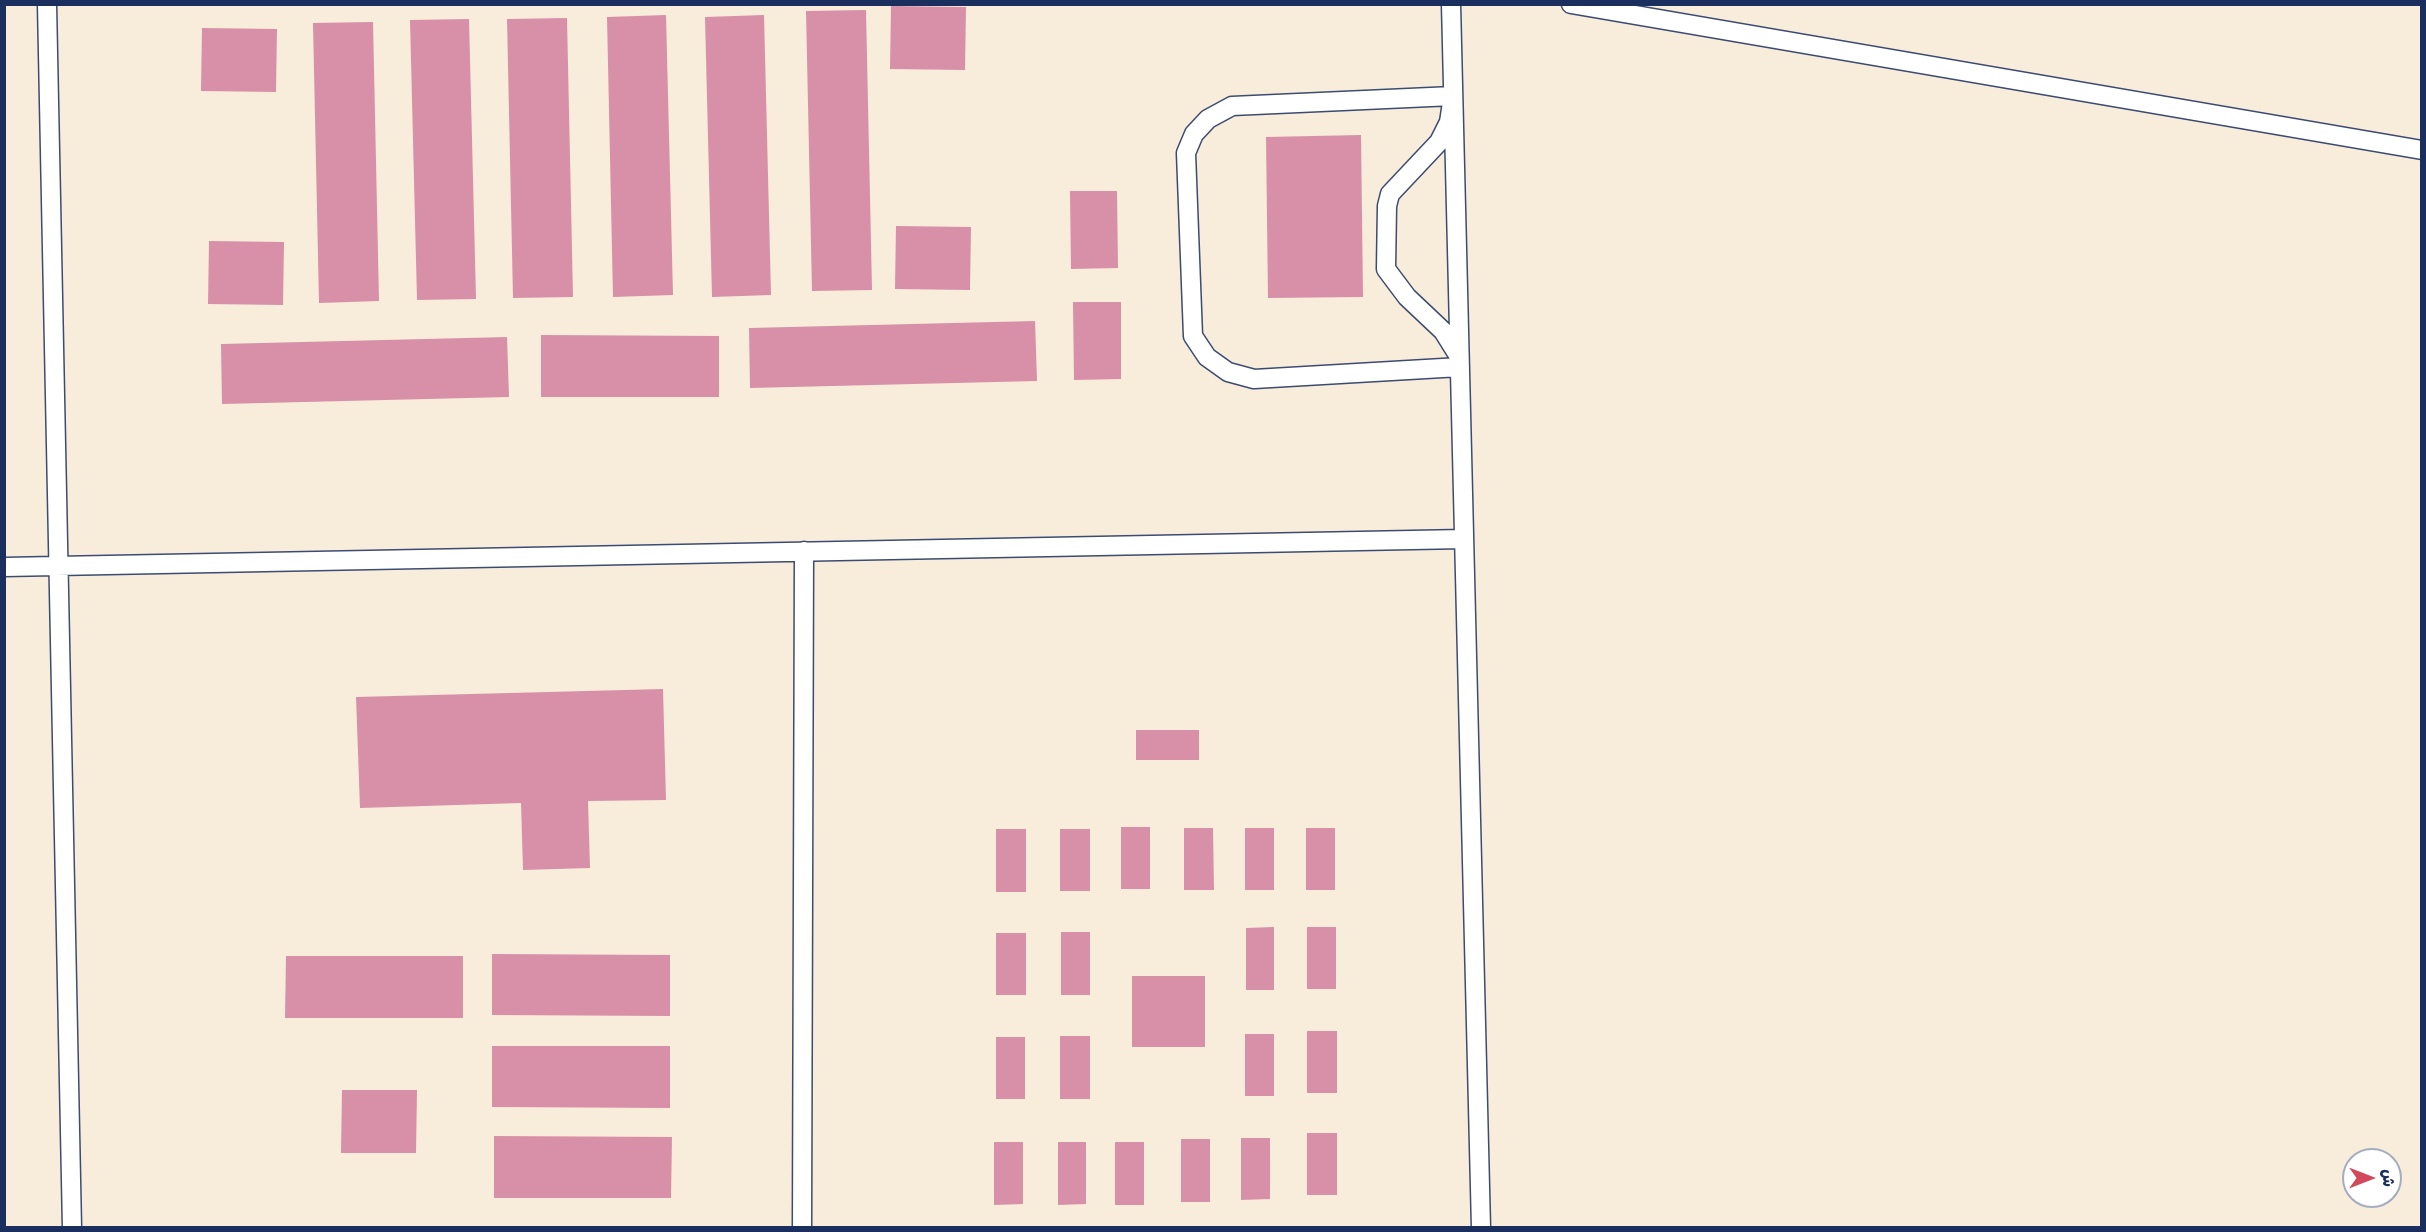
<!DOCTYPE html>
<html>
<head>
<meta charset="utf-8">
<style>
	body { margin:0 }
	#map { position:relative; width:2426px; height:1232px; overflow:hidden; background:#f8ecdb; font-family:"Comic Neue","Playpen Sans Arabic",sans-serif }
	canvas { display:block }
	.frame { position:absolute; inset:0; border:6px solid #1b2f5e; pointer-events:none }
	.north { position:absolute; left:2342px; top:1148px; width:60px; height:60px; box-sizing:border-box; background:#fff; border:2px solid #a4acbf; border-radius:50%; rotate:90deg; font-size:16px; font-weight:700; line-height:24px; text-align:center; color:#1b2f5e }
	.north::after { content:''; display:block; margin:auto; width:21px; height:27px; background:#d1495b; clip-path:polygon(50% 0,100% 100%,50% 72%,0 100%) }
</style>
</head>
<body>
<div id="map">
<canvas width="2426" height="1232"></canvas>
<div class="frame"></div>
<div class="north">ش</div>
</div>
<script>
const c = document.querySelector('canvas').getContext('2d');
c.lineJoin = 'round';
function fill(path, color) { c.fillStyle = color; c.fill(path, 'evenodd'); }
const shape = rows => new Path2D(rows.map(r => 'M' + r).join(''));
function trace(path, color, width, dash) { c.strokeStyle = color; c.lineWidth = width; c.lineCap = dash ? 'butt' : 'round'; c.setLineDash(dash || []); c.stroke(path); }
fill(shape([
	[891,6,966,7,965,70,890,69],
	[866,10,872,290,812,291,806,11],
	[666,15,673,295,613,297,607,17],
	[764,15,771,295,712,297,705,17],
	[567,18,573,297,513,298,507,19],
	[469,19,476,299,417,300,410,20],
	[373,22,379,301,319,303,313,23],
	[202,28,277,29,276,92,201,91],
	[1361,135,1363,297,1268,298,1266,137],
	[1070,191,1117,191,1118,268,1071,269],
	[896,226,971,227,970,290,895,289],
	[209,241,284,242,283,305,208,304],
	[1073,302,1121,302,1121,379,1074,380],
	[1035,321,1037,381,750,388,749,328],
	[541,335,719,336,719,397,541,397],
	[507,337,509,397,222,404,221,344],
	[663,689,666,800,588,801,590,868,523,870,521,803,360,808,356,697],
	[1136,730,1199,730,1199,760,1136,760],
	[1121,827,1150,827,1150,889,1121,889],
	[1184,828,1213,828,1214,890,1184,890],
	[1245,828,1274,828,1274,890,1245,890],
	[1306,828,1335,828,1335,890,1306,890],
	[996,829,1026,829,1026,892,996,892],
	[1060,829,1090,829,1090,891,1060,891],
	[1274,927,1274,990,1246,990,1246,928],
	[1307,927,1336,927,1336,989,1307,989],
	[1061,932,1090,932,1090,995,1061,995],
	[996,933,1026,933,1026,995,996,995],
	[492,954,670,955,670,1016,492,1015],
	[286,956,463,956,463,1018,285,1018],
	[1132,976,1205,976,1205,1047,1132,1047],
	[1307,1031,1337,1031,1337,1093,1307,1093],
	[1245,1034,1274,1034,1274,1096,1245,1096],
	[1060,1036,1090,1036,1090,1099,1060,1099],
	[996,1037,1025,1037,1025,1099,996,1099],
	[492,1046,670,1046,670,1108,492,1107],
	[342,1090,417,1090,416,1153,341,1153],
	[1307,1133,1337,1133,1337,1195,1307,1195],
	[494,1136,672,1137,671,1198,494,1198],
	[1241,1138,1270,1138,1270,1199,1241,1200],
	[1181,1139,1210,1139,1210,1202,1181,1202],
	[994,1142,1023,1142,1023,1204,994,1205],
	[1058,1142,1086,1142,1086,1204,1058,1205],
	[1115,1142,1144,1142,1144,1205,1115,1205]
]), '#d890a8');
const lane = shape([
	[47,4,72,1228],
	[1451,4,1481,1228],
	[1571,4,2422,150],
	[1458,355,1443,331,1407,297,1386,269,1387,206,1390,194,1439,142,1449,122,1453,96,1232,106,1208,119,1194,134,1186,153,1193,336,1207,357,1228,372,1254,379,1460,367],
	[4,567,1464,539],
	[802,1228,804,551]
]);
trace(lane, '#3c4b71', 21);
trace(lane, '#fff', 18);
</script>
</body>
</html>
